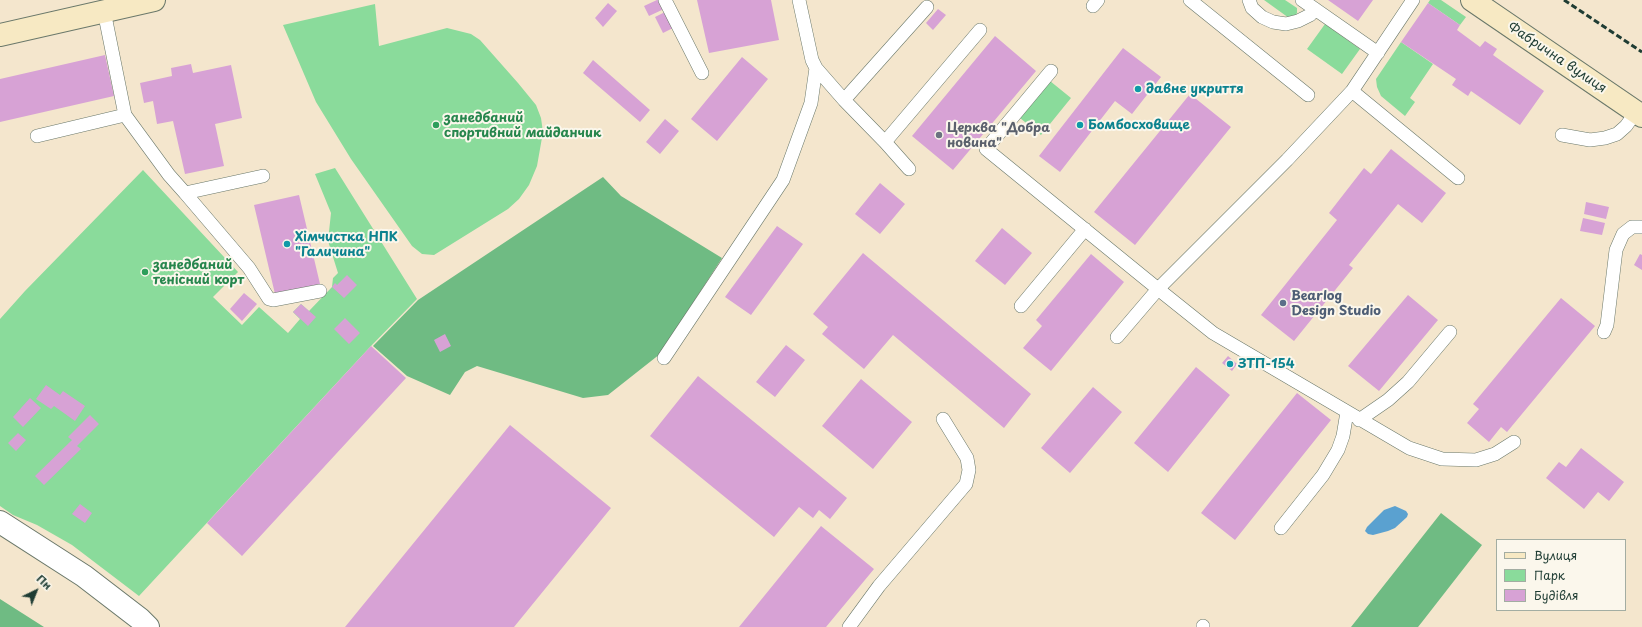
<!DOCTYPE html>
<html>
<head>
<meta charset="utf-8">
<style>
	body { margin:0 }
	#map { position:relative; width:1642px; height:627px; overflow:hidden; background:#f4e6cd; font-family:"Playpen Sans",sans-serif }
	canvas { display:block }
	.legend { position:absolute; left:1496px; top:539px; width:130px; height:72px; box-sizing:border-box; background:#fbf7ec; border:1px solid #a3ada2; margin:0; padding:5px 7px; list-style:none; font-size:12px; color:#1f3d34 }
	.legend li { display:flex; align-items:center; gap:8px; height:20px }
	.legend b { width:20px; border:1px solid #a3ada2 }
	.north { position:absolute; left:16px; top:571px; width:40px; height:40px; -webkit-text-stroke:3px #fbf7ec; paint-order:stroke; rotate:43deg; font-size:11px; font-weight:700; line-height:16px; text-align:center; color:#1f3d34 }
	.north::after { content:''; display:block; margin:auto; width:14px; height:18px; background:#1f3d34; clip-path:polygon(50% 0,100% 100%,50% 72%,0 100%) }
</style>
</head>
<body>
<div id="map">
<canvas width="1642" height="627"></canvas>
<ul class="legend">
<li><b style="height:5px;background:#f7e9c3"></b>Вулиця</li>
<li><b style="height:11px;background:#8adb9b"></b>Парк</li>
<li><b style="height:11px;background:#d7a2d5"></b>Будівля</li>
</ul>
<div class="north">Пн</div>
</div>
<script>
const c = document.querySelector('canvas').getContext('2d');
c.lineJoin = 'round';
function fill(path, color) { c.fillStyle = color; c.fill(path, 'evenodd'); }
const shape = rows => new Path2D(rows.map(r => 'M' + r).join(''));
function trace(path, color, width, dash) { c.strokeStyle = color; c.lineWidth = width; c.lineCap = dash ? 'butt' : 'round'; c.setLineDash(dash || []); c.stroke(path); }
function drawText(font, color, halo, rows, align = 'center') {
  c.font = font + ' "Playpen Sans",sans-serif'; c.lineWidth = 4; c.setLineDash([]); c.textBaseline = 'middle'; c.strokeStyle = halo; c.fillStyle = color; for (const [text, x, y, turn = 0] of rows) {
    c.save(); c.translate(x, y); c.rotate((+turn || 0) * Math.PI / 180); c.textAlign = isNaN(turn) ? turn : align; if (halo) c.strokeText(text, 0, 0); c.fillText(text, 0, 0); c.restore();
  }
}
fill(shape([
	[1264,0,1285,0,1297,8,1297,13,1294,17,1289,18],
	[1430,0,1441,0,1466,17,1460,25,1428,3],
	[375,4,379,46,447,28,471,34,480,40,518,83,536,105,541,118,543,132,537,166,529,185,519,199,508,209,434,255,422,254,412,246,351,159,316,102,283,25],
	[1325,24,1360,49,1342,74,1307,49],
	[1401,42,1433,64,1410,98,1415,102,1405,116,1381,96,1377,87,1376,79],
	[1050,81,1071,98,1041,135,1020,118],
	[335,168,417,299,371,346,139,596,72,545,37,525,13,515,0,506,0,319,25,291,143,170,238,272,213,297,242,325,259,307,288,333,300,319,293,312,301,304,309,311,332,287,333,278,338,273,328,241,331,213,315,174]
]), '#8adb9b');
fill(shape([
	[603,177,621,196,722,258,660,354,608,395,583,398,477,366,465,372,450,395,407,376,373,346,418,300],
	[1441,513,1482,545,1422,622,1418,627,1351,627],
	[0,599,44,627,0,627]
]), '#6fbb83');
fill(shape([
	[1395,506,1406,511,1408,514,1407,517,1395,528,1388,531,1373,535,1368,534,1365,531,1367,527,1384,510]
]), '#5aa1d0');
fill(shape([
	[657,0,660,0,664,9,649,16,644,6],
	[697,0,771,0,779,40,709,53],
	[1328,0,1373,0,1358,21],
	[608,3,617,11,603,27,595,18],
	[1428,3,1460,25,1457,30,1480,47,1485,41,1497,49,1493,55,1544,91,1520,125,1471,91,1468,96,1452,85,1456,79,1401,42],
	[938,9,946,15,933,30,926,23],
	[665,12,673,28,663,33,655,17],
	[995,36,1036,71,953,170,912,136],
	[1123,48,1161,77,1132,114,1115,101,1060,172,1039,156],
	[105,55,114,96,0,122,0,79],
	[742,57,768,79,717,141,691,119],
	[593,60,650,110,640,122,583,73],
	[191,64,193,73,231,65,242,118,215,124,224,166,185,174,173,121,157,124,153,101,144,103,140,83,172,76,171,68],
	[1190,94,1231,127,1135,245,1094,212],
	[665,119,679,131,660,154,646,142],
	[1391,149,1446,193,1422,223,1398,204,1349,265,1353,268,1294,341,1261,315,1337,220,1329,213,1364,168,1371,174],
	[880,183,905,204,880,234,855,214],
	[299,195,320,284,275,294,254,205],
	[1586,202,1609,207,1606,219,1584,214],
	[1583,218,1605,223,1602,235,1580,231],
	[777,226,803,244,751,315,725,297],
	[1002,228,1032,253,1005,285,975,261],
	[863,253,1031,394,1004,428,893,335,864,369,822,334,828,327,813,314],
	[1091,254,1124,282,1051,371,1023,348,1042,326,1036,320],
	[1640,254,1642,255,1642,270,1634,265],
	[347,275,357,285,344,298,332,287,335,283,337,285],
	[244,293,257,304,242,321,230,309],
	[1408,295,1438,320,1379,391,1348,366],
	[1561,298,1595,326,1507,432,1501,427,1489,442,1467,423,1479,409,1473,404],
	[301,304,316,317,308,326,293,312],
	[345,318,360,333,349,344,334,329],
	[445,334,451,346,440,352,434,340],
	[786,345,805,360,775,397,756,382],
	[371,346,406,378,242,556,207,523],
	[1228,356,1237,364,1232,371,1222,363],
	[1196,367,1230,395,1168,472,1134,443],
	[698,376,847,498,830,519,819,510,813,518,799,507,774,537,650,436],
	[861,379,912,422,873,469,822,426],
	[46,385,60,395,63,391,85,406,75,421,54,406,51,409,36,399],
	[1093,387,1122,412,1070,473,1041,448],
	[1297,393,1331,420,1235,540,1201,513],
	[30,398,41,408,23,427,13,417],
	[90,415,99,424,77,446,81,449,44,485,35,476,72,440,68,437],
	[510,425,611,508,514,627,345,627],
	[18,433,26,440,16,451,8,443],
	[1581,448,1624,482,1609,501,1598,492,1584,509,1546,478,1559,462,1566,467],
	[80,504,92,513,85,523,72,514],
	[821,526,874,569,826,627,739,627]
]), '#d7a2d5');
const lane = shape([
	[665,0,702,73],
	[799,0,812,60,816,68,844,100,885,142,909,169],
	[1190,0,1308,95],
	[1249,0,1252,8,1262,17,1273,22,1286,24,1298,21,1310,15,1315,9],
	[1302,0,1378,53],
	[1093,6,1098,0],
	[1051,71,986,149,1158,289,1213,333,1409,448,1442,459,1476,460,1495,454,1514,442],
	[1352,91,1458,178],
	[844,100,927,7],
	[125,115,169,175,185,193,263,176],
	[1562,135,1590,140,1605,138,1617,134,1626,126,1636,112],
	[37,136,125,115,104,11],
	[885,142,980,30],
	[185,193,249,268,269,299,273,300,320,291],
	[1021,306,1085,229],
	[1604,332,1607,325,1616,250,1623,234,1632,227,1642,227],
	[1117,337,1158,289,1287,160,1352,91,1413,0],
	[664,358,783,180,811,103,816,68],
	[1359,420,1388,400,1408,382,1450,332],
	[1281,528,1323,475,1338,450,1343,436,1347,412],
	[849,627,879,586,966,484,969,470,967,458,943,419],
	[1203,627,1203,626]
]);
const street = shape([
	[0,522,84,576,140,619,148,627]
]);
const secondary = shape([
	[1472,0,1642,116],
	[0,35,154,0]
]);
trace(lane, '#6a786a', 14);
trace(street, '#6a786a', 24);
trace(secondary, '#6a786a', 24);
trace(lane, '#fff', 13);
trace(street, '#fff', 22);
trace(secondary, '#f7e9c3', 22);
trace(shape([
	[1564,0,1642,52]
]), '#1f3d34', 3, [6, 3]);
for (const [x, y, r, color] of [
	[1138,89,4,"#0f9aa8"],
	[436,125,4,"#2e9e5b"],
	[1080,125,4,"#0f9aa8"],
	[939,135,4,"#6b7280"],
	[287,244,4,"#0f9aa8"],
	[145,272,4,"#2e9e5b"],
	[1283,303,4,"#5c6f8a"],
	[1230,364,4,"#0f9aa8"]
]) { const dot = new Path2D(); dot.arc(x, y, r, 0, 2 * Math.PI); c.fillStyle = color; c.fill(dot); trace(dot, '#fbf7ec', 1.5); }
drawText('13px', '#1f3d34', '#fbf7ec', [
	["Фабрична вулиця",1557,58,34]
]);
drawText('bold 13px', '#0d838f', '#fbf7ec', [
	["давнє укриття",1146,89],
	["Бомбосховище",1088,125],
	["Хімчистка НПК",295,237],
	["\"Галичина\"",295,252],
	["ЗТП-154",1238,364]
], 'left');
drawText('bold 13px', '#27864d', '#fbf7ec', [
	["занедбаний",444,118],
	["спортивний майданчик",444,133],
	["занедбаний",153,265],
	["тенісний корт",153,280]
], 'left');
drawText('bold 13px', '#5b616d', '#fbf7ec', [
	["Церква \"Добра",947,128],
	["новина\"",947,143]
], 'left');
drawText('bold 13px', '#4e5e75', '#fbf7ec', [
	["Bearlog",1291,296],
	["Design Studio",1291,311]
], 'left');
</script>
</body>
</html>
